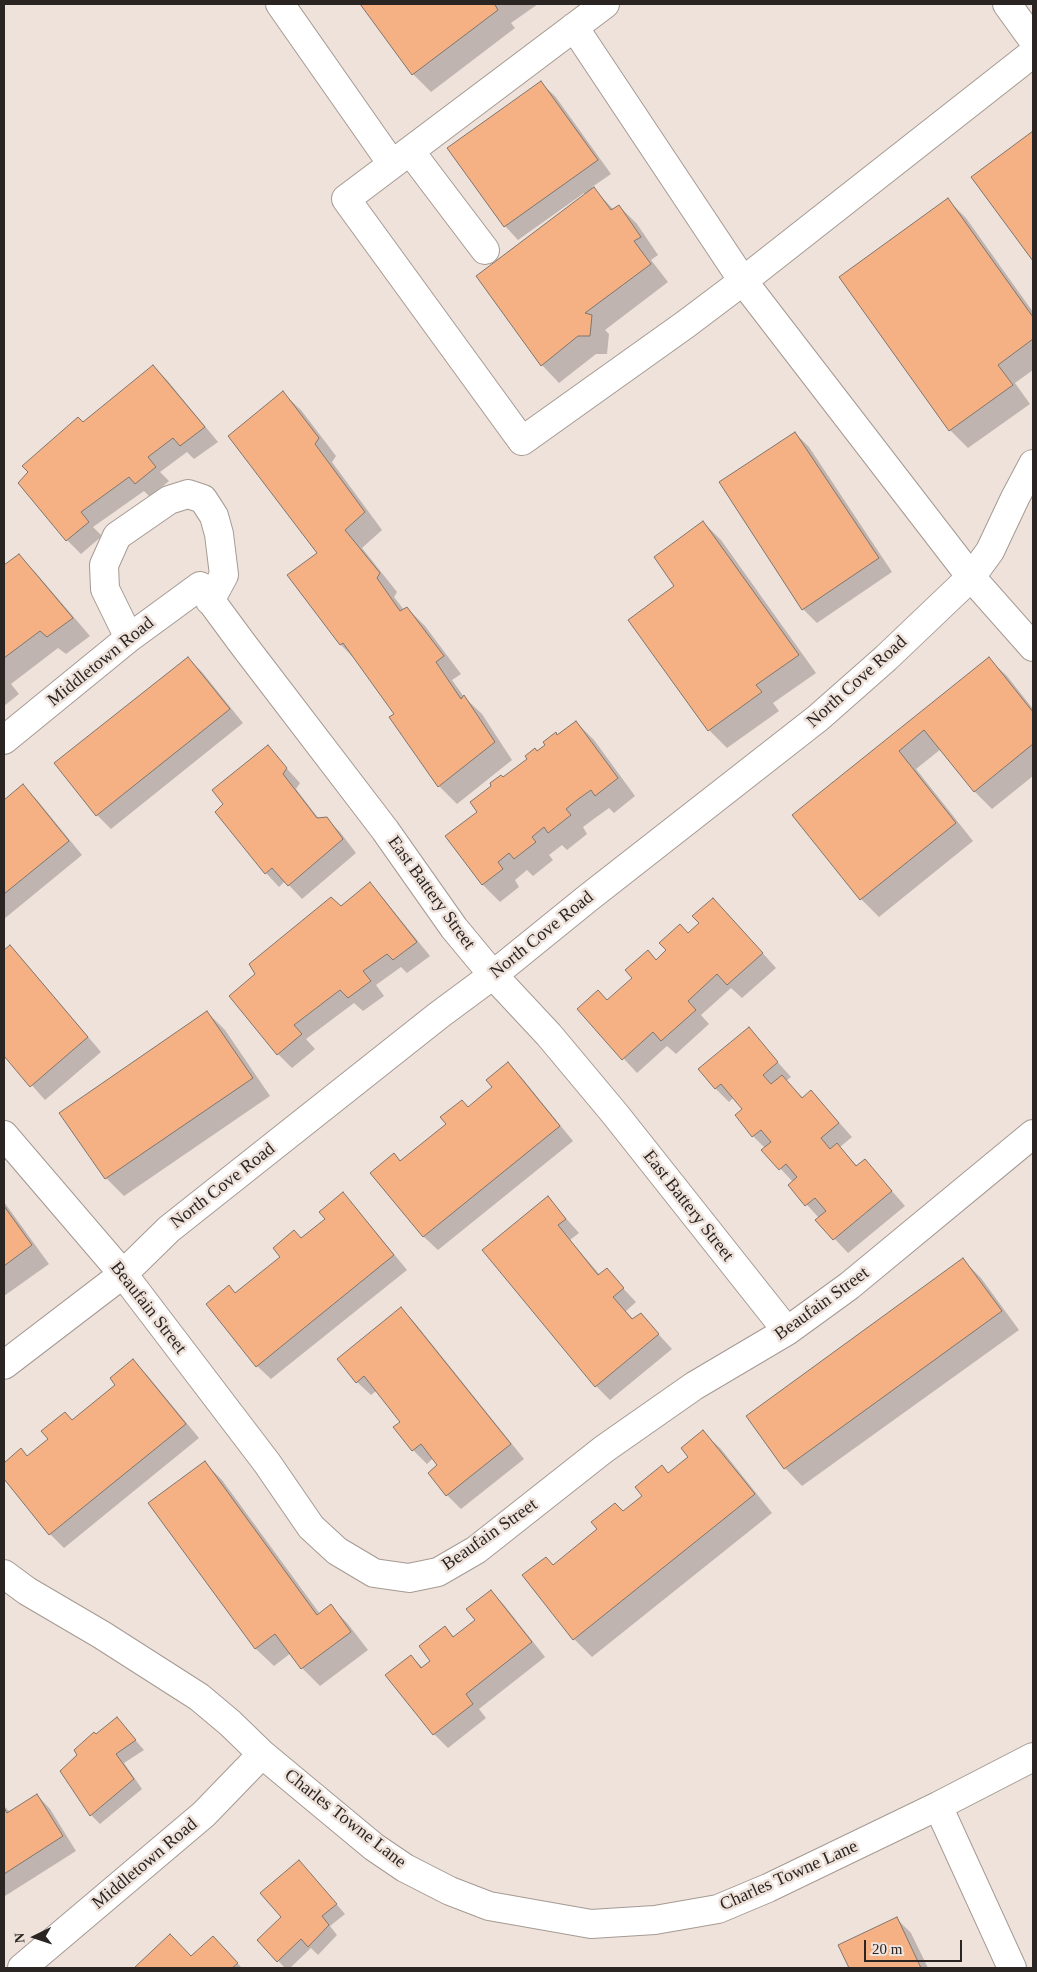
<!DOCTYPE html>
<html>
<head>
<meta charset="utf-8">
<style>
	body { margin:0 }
	#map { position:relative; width:1037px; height:1972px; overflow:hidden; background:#efe2db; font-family:"Times New Roman",serif }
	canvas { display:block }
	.frame { position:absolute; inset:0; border:5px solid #2a2522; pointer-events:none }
	.north { position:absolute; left:10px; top:1912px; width:50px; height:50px; -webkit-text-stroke:4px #efe2db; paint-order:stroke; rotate:266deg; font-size:14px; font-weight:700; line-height:20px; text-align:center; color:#2a2522 }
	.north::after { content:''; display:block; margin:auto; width:18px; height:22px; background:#2a2522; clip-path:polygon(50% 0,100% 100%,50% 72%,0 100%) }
	.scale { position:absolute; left:864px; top:1940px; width:98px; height:22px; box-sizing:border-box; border:2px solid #2a2522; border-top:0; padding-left:6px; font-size:15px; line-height:18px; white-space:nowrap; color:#2a2522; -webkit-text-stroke:4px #efe2db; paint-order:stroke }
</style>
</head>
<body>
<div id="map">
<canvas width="1037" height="1972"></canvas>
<div class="frame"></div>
<div class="north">N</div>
<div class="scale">20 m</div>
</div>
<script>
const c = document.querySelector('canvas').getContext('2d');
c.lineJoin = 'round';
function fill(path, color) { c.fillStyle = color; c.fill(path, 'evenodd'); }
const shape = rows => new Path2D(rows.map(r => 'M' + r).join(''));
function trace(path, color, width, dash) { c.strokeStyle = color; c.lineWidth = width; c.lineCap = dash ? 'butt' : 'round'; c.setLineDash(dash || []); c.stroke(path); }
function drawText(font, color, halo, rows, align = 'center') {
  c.font = font + ' "Times New Roman",serif'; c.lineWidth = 5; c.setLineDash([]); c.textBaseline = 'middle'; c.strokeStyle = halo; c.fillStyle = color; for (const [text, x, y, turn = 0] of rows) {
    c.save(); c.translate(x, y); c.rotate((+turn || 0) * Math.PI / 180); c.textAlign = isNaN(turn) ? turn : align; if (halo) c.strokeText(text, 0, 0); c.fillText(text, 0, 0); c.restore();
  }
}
fill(shape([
	[362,4,538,4,511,23,515,28,431,92,413,74],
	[541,83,555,96,611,174,592,187,614,210,619,206,637,224,658,255,651,260,668,282,605,330,609,334,607,354,596,354,559,383,542,365,585,195,584,193,518,240,505,226],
	[1033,132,1033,259,973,177],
	[948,200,966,218,1033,312,1033,370,1015,383,1030,404,968,448,950,430,840,277],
	[153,366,167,380,218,442,194,459,187,452,160,472,169,481,150,497,144,491,93,527,102,536,81,554,67,540,20,483,83,423],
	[283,393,301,410,336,456,332,462,382,530,362,548,397,592,394,597,404,610,407,608,425,626,461,674,452,680,464,697,482,714,512,760,457,804,439,786,396,714,357,661,341,645,289,576,319,554],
	[795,433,809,447,892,572,817,623,803,609],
	[703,522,721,540,816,673,773,703,779,711,727,748,709,730,630,620,676,587],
	[19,556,36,573,90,636,66,654,58,648,11,684,19,694,4,706,4,567],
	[188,658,202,672,243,723,111,829,97,815,56,764],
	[989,659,1007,676,1033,709,1033,776,992,809,974,791,941,749,916,769,973,841,879,917,861,899,794,815],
	[576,722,594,740,635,796,614,813,609,808,595,818,583,827,587,834,567,850,562,845,549,855,553,860,533,876,527,870,515,880,519,887,500,902,482,884,479,812,503,778],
	[267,747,300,783,296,789,319,819,326,818,340,832,356,853,302,899,285,881,279,887,266,873],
	[23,786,37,800,82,855,4,919,4,801],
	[369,884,383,898,430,956,407,973,401,967,376,985,384,996,363,1011,354,1003,306,1039,315,1049,292,1068,278,1054,231,996],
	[727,913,776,968,742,998,731,988,701,1015,709,1024,676,1054,667,1046,637,1073,578,1009,598,991,608,1001,688,934],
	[10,946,23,960,101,1052,45,1100,4,1054,4,951],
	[207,1012,225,1030,270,1096,124,1196,106,1178,61,1113],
	[748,1029,791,1077,786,1081,803,1098,811,1091,852,1137,840,1147,857,1166,865,1160,905,1206,848,1253,817,1220,819,1218,789,1185,793,1182,763,1150,765,1148,753,1136,744,1109,734,1097,729,1102,715,1088],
	[508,1064,522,1078,573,1141,438,1250,424,1237,372,1173,401,1162,494,1087],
	[342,1194,356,1208,407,1270,271,1379,257,1366,236,1294,327,1219],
	[548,1198,579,1233,570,1240,600,1275,606,1270,636,1302,626,1311,634,1320,640,1314,672,1349,610,1400,596,1386],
	[4,1202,49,1264,4,1296],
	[963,1260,981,1278,1019,1330,802,1486,785,1468],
	[401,1309,415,1323,524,1459,461,1509,447,1495,439,1465,433,1458,427,1464,413,1450,401,1422,376,1391,371,1395,357,1382],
	[133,1361,147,1375,199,1438,64,1548,50,1534,4,1477,4,1464,21,1450,28,1457,117,1385],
	[703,1432,721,1449,772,1513,592,1657,574,1639,553,1566,644,1496,662,1467,669,1474,690,1457],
	[205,1463,222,1480,320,1614,331,1606,348,1624,368,1650,320,1686,302,1668,291,1653,274,1666,256,1649,150,1503],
	[491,1591,504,1605,545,1657,479,1709,486,1718,448,1748,434,1734,411,1656,423,1668,432,1661,445,1628,454,1637,476,1621],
	[117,1719,144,1750,124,1763,142,1789,100,1824,91,1815,61,1771,96,1736],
	[37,1795,50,1809,76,1851,5,1896,4,1806,10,1812],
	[299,1861,345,1914,330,1926,337,1935,318,1955,311,1948,290,1968,285,1968,258,1940,283,1917],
	[897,1919,911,1933,928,1968,851,1968,840,1945],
	[170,1936,191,1958,226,1951,242,1968,135,1968]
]), '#0003');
const building = shape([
	[360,4,496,4,495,5,498,10,412,75,360,4],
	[541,81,598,160,504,227,447,148,541,81],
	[1033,131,1033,261,971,177,1033,131],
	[594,187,611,210,619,205,641,237,634,241,651,264,585,313,592,315,590,336,578,336,541,366,476,276,594,187],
	[948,198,1033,317,1033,339,998,365,1013,385,949,431,839,277,948,198],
	[153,365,205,427,180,446,173,438,148,457,156,467,135,484,129,477,81,512,89,522,66,541,18,483,28,472,22,466,78,417,83,422,153,365],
	[283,391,319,438,315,444,365,512,345,530,380,573,377,578,400,611,407,607,444,656,436,662,461,699,464,695,495,742,438,787,389,717,394,714,343,643,340,645,287,575,317,553,228,436,283,391],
	[795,432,879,558,802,610,719,482,795,432],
	[703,521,799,655,756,685,762,692,708,731,628,620,674,586,654,557,703,521],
	[19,554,73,618,47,637,40,631,4,658,4,565,19,554],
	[188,657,230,709,96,816,54,763,188,657],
	[989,657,1033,712,1033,744,974,792,924,730,899,751,956,823,860,900,792,815,989,657],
	[576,721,618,778,595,796,591,790,577,800,566,809,571,815,548,833,544,827,532,837,536,842,514,859,509,853,498,862,503,869,482,885,445,836,477,812,470,802,491,786,490,783,501,775,503,777,527,759,525,756,535,748,537,751,545,745,543,742,556,732,557,735,576,721],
	[268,745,287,768,283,774,317,818,327,817,343,839,288,886,272,868,265,874,215,812,223,804,212,790,268,745],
	[23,784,69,841,4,894,4,800,23,784],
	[370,882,417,942,393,960,387,954,363,971,371,981,348,998,340,990,294,1025,302,1034,277,1055,229,996,255,974,249,964,331,897,341,906,370,882],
	[713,898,763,953,727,985,717,974,688,1001,696,1010,661,1041,653,1032,622,1060,577,1009,598,990,607,1000,632,978,625,970,648,950,656,960,666,950,659,943,680,924,688,933,699,923,692,916,713,898],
	[10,945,88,1037,30,1087,4,1056,4,950,10,945],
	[207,1011,253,1078,105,1179,59,1113,207,1011],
	[749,1027,778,1062,763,1075,771,1084,782,1075,802,1098,811,1090,839,1123,821,1138,830,1149,837,1143,856,1166,865,1159,892,1191,833,1240,815,1220,826,1211,815,1198,805,1206,788,1185,797,1177,786,1164,779,1170,761,1150,771,1142,761,1130,752,1137,735,1115,742,1109,721,1084,715,1089,698,1069,749,1027],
	[508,1062,560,1126,423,1237,370,1173,394,1153,400,1161,446,1124,440,1117,462,1100,468,1107,492,1087,486,1080,508,1062],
	[343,1192,394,1255,256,1367,206,1304,229,1285,235,1293,280,1257,273,1248,294,1230,301,1238,325,1219,319,1212,343,1192],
	[548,1196,566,1219,558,1225,598,1275,607,1268,624,1288,613,1297,632,1319,641,1313,659,1334,595,1387,482,1250,548,1196],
	[4,1206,32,1245,4,1266,4,1206],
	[963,1258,1002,1311,784,1469,746,1416,963,1258],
	[401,1307,511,1444,446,1496,428,1473,437,1465,421,1444,412,1451,393,1427,400,1422,364,1376,356,1383,337,1359,401,1307],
	[133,1359,186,1424,49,1535,4,1479,4,1463,21,1448,27,1456,48,1439,41,1431,65,1412,72,1420,115,1385,110,1378,133,1359],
	[703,1430,755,1494,573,1640,522,1575,546,1557,553,1565,597,1529,591,1522,615,1503,623,1511,642,1496,635,1487,662,1465,668,1473,688,1457,681,1448,703,1430],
	[205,1461,317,1615,331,1604,351,1632,301,1669,275,1634,255,1649,148,1503,205,1461],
	[491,1590,532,1642,466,1694,473,1704,433,1735,385,1675,411,1655,421,1668,430,1661,419,1646,445,1626,453,1637,475,1620,466,1609,491,1590],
	[117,1717,136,1740,116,1754,134,1779,90,1816,60,1771,77,1755,74,1750,94,1732,96,1734,117,1717],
	[37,1794,63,1836,4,1874,4,1808,7,1813,37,1794],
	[299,1860,337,1904,322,1916,329,1925,308,1947,301,1939,277,1962,257,1940,281,1917,260,1893,299,1860],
	[897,1917,921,1968,849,1968,838,1945,897,1917],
	[170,1934,191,1956,213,1936,238,1963,232,1968,134,1968,170,1934]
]);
fill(building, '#f5b183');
trace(building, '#7f756e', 1);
const minor = shape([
	[280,4,392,164],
	[605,4,346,199,522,441,686,324,743,281,971,577,1033,647],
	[1007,4,1033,40],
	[574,27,743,281,1033,53],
	[410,151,485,250],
	[129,638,105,589,104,565,117,536,169,500,188,494,203,499,214,516,219,534,224,575,210,601],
	[4,740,129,638,200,586,242,643,385,830,454,928,493,975,549,1035,615,1114,787,1331],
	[4,1135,123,1274,267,1463,311,1527,337,1551,374,1573,409,1578,438,1572,476,1550,604,1449,694,1386,787,1331,849,1286,1033,1134],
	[4,1365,123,1274,169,1229,439,1015,493,975,588,898,818,718,886,658,971,577,990,551,1015,498,1033,464],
	[4,1574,27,1591,102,1635,199,1697,230,1723,262,1754,374,1847,405,1868,450,1891,489,1906,591,1924,655,1920,718,1909,768,1888,938,1806,1033,1757],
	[938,1806,1012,1968],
	[22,1968,204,1814,262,1754]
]);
trace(minor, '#a59a93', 30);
trace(minor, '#fff', 28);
drawText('18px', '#2a2522', '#efe2db', [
	["Middletown Road",101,662,-39],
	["North Cove Road",857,682,-42],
	["East Battery Street",431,893,54],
	["North Cove Road",542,935,-39],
	["North Cove Road",223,1186,-38],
	["East Battery Street",688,1206,52],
	["Beaufain Street",822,1304,-36],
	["Beaufain Street",148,1308,52],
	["Beaufain Street",490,1535,-35],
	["Charles Towne Lane",345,1819,38],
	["Middletown Road",145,1864,-40],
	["Charles Towne Lane",789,1876,-24]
]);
</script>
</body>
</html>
